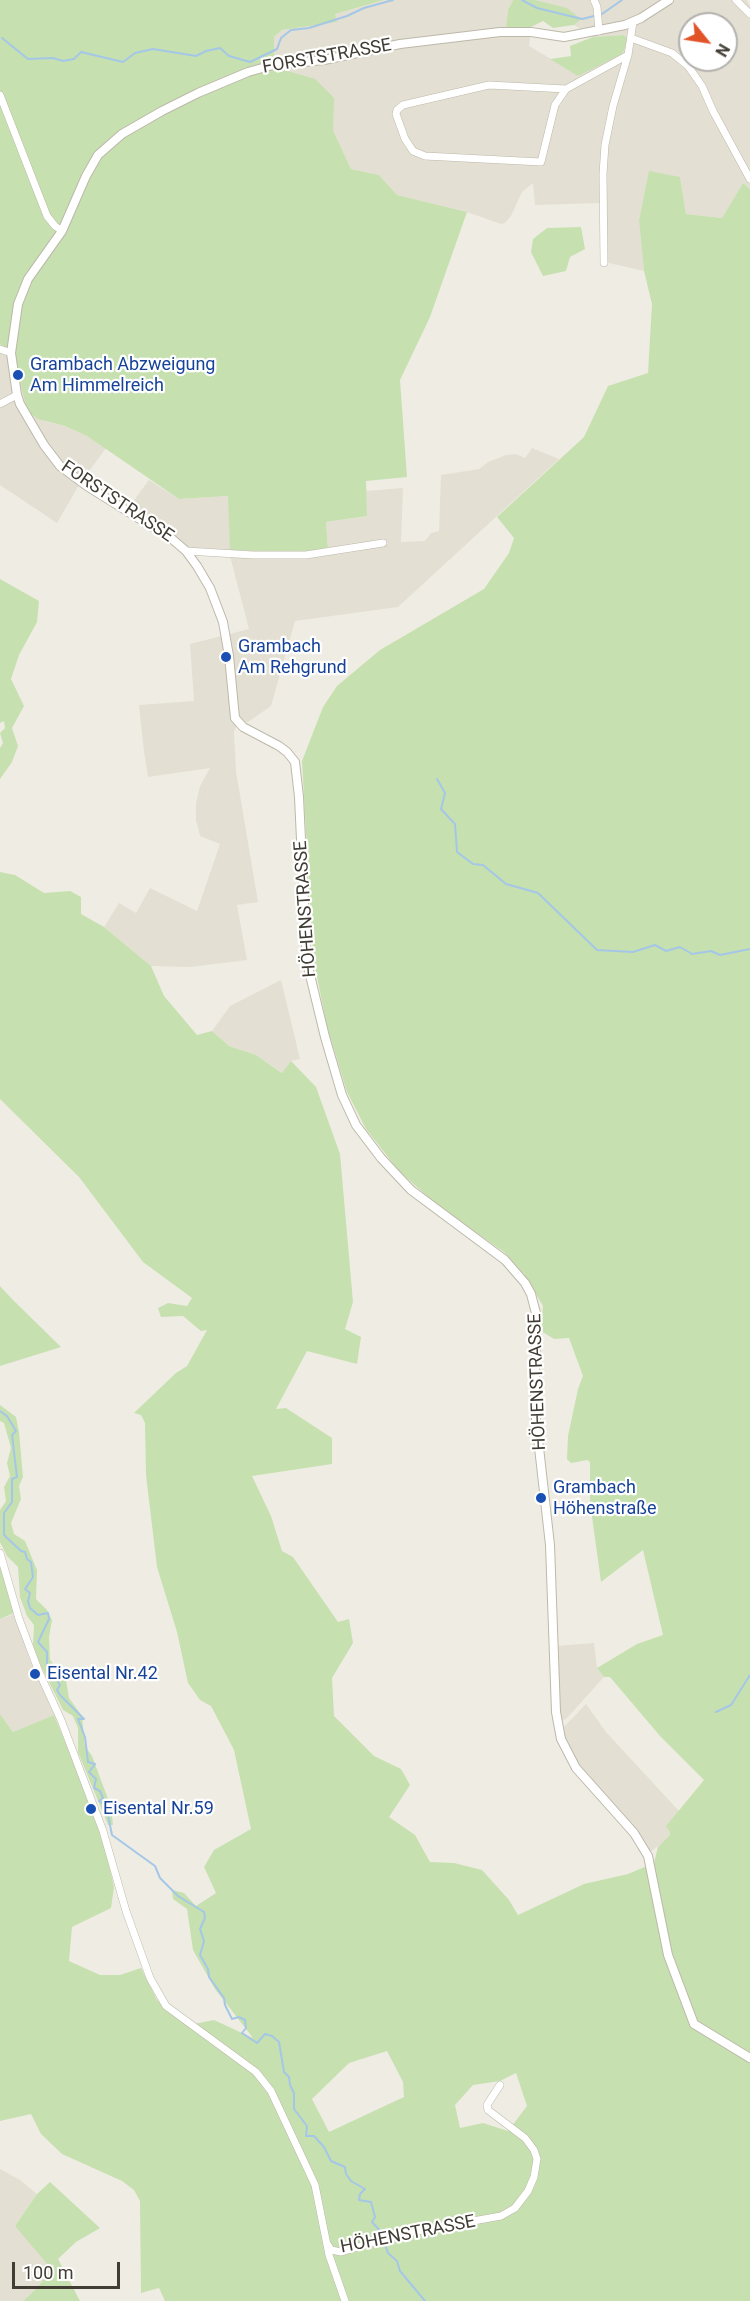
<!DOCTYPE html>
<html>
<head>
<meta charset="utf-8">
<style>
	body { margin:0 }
	#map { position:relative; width:750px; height:2301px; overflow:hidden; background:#efede3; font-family:Roboto,sans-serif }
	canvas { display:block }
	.north { position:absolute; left:678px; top:12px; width:60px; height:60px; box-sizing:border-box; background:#fff; border:2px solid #b3b1ae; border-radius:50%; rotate:120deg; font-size:16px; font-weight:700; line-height:24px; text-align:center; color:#413d34 }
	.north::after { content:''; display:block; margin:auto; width:21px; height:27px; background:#e25328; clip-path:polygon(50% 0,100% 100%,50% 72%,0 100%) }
	.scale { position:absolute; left:12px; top:2262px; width:108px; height:27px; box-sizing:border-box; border:3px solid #413d34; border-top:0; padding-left:8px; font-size:18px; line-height:21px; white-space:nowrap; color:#413d34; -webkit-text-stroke:4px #fff; paint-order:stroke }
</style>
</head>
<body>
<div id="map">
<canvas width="750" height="2301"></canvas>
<div class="north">N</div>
<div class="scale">100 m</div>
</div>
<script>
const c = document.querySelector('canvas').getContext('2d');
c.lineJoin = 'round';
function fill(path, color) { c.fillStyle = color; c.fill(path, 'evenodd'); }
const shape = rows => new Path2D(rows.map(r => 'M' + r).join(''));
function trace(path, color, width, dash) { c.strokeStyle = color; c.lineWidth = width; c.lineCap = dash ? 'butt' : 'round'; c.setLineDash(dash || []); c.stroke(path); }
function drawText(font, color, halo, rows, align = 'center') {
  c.font = font + ' Roboto,sans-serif'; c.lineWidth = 4.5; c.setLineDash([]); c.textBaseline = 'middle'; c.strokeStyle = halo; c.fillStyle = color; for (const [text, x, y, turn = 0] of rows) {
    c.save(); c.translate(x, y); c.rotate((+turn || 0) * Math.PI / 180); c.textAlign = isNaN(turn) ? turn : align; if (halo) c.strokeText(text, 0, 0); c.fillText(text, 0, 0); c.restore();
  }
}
fill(shape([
	[384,0,513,0,508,10,506,27,531,27,529,46,578,75,624,35,593,37,574,25,580,18,535,0,747,0,750,6,750,189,743,183,722,218,686,214,680,177,639,221,644,271,600,261,601,203,535,205,533,183,522,192,511,216,505,223,501,224,467,212,397,195,379,175,351,169,333,130,333,98,274,67,274,37,282,30,337,22,335,14],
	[690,24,726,24,726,60,690,60],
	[0,344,9,352,47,422,65,426,87,436,106,448,79,485,57,523,0,485],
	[532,448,559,459,398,607,295,621,271,706,248,722,236,727,234,732,236,771,258,902,237,905,247,960,190,967,151,966,104,927,119,903,136,913,150,888,197,911,220,844,200,836,196,820,196,803,200,786,210,768,148,777,144,752,139,705,194,701,190,644,249,629,230,556,185,556,165,539,124,514,149,480,179,499,229,496,328,549,326,522,367,516,366,491,403,488,401,542,425,541,431,533,439,531,441,475,479,469,488,462,506,455,516,454,525,458],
	[281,980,300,1059,291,1061,283,1073,256,1055,229,1046,212,1031,230,1006],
	[14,1614,30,1661,54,1715,13,1732,0,1714,0,1619],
	[594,1643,597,1668,604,1677,567,1718,561,1722,556,1646],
	[586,1704,606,1732,679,1811,667,1826,670,1832,667,1840,650,1852,636,1831,579,1767,565,1738,563,1728],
	[0,2169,20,2180,37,2194,15,2226,56,2263,37,2288,23,2301,0,2301]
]), '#e3dfd2');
fill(shape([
	[0,0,384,0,335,14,337,22,282,30,274,37,274,67,315,79,334,98,333,130,351,169,379,175,397,195,467,212,430,317,400,380,407,477,366,481,367,516,326,522,328,549,290,552,230,550,228,496,179,499,87,436,65,426,38,419,27,411,17,366,9,352,0,344],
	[513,0,535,0,567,8,581,19,574,25,553,28,543,21,531,27,506,27,508,10],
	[624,35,628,41,622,54,578,76,550,59,571,56,570,46,593,37],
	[649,171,680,177,686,214,722,218,743,183,750,189,750,2301,165,2301,159,2288,141,2293,140,2201,134,2190,122,2181,62,2154,41,2134,31,2114,0,2121,0,1714,13,1732,54,1715,101,1829,114,1887,111,1908,72,1927,69,1961,100,1975,120,1975,141,1968,157,2000,174,2016,189,2025,214,2020,253,2038,215,1989,193,1950,187,1909,173,1899,172,1890,184,1893,196,1906,216,1893,204,1867,214,1850,251,1829,234,1750,211,1706,200,1700,188,1683,177,1632,157,1567,146,1475,145,1423,141,1415,134,1413,176,1373,187,1366,207,1330,201,1331,183,1316,161,1317,158,1308,168,1303,187,1306,192,1298,143,1262,79,1177,0,1099,0,872,15,875,44,893,70,891,81,897,81,914,104,927,151,966,164,996,197,1035,212,1031,229,1046,256,1055,282,1073,291,1061,316,1087,340,1154,353,1302,345,1329,361,1337,357,1364,307,1351,276,1409,286,1408,332,1438,332,1464,252,1476,271,1516,282,1551,293,1557,338,1622,349,1619,353,1643,332,1678,334,1716,374,1756,401,1769,410,1785,389,1817,415,1835,430,1862,454,1863,482,1870,509,1900,518,1915,584,1884,628,1874,654,1863,658,1847,669,1836,670,1832,666,1826,704,1780,660,1736,610,1677,604,1677,597,1668,637,1644,663,1635,643,1550,601,1582,590,1502,590,1462,587,1460,571,1463,567,1459,568,1436,578,1389,583,1376,569,1338,554,1339,541,1331,543,1306,524,1274,504,1252,437,1205,399,1171,366,1129,347,1092,327,1026,313,957,302,761,323,707,337,686,380,650,484,589,509,553,514,538,497,517,584,437,608,386,648,373,652,304,644,271,639,221],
	[387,2051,403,2082,404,2097,329,2132,312,2099,349,2063],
	[516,2073,527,2106,508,2131,483,2123,460,2128,455,2105,473,2085,500,2081],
	[581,227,585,249,570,257,566,271,543,276,531,252,533,239,547,228],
	[0,579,39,601,37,622,19,655,11,679,24,706,12,728,18,746,12,762,0,779,0,748,3,743,0,733,5,728,4,721,0,723],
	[0,1286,12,1299,61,1347,0,1366],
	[0,1405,16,1417,19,1432,23,1477,19,1486,21,1499,11,1523,14,1534,25,1541,37,1570,36,1599,47,1610,52,1620,49,1637,50,1660,66,1680,69,1698,82,1716,85,1746,92,1756,111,1807,113,1825,108,1825,78,1752,78,1728,73,1716,63,1710,39,1662,33,1644,34,1625,27,1616,20,1597,18,1567,7,1556,0,1542,0,1510,6,1501,4,1487,10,1476,7,1463,11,1448,4,1423,0,1421],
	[0,1560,16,1612,0,1619],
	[50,2182,100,2228,76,2242,58,2259,80,2301,23,2301,37,2288,55,2264,49,2266,15,2226,37,2194]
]), '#c6e0b0');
trace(shape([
	[522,0,537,8,582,19,602,14,622,0],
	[2,38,28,59,53,58,63,61,74,59,81,52,123,62,135,53,153,49,196,56,206,51,220,48,229,56,250,62,277,49,281,38,291,30,309,28,347,16,364,8,393,0],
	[437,779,445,793,441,809,455,824,457,852,473,864,483,865,506,884,538,893,597,950,633,952,655,945,666,951,680,947,692,954,711,951,720,955,750,949],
	[0,1411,7,1416,16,1431,12,1435,17,1477,12,1479,12,1502,4,1513,4,1535,21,1551,25,1552,27,1559,31,1562,33,1577,25,1589,30,1593,28,1601,30,1608,38,1615,48,1613,49,1619,38,1642,47,1652,47,1665,60,1685,57,1690,60,1695,84,1719,78,1719,85,1737,88,1762,95,1764,89,1772,96,1779,94,1788,100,1791,103,1798,99,1801,106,1805,112,1835,155,1866,160,1878,178,1896,204,1912,205,1918,200,1929,204,1941,200,1955,208,1969,209,1977,224,1998,225,2005,232,2019,239,2017,245,2020,246,2028,242,2033,257,2043,265,2034,272,2036,279,2042,284,2072,289,2077,290,2085,294,2093,294,2109,307,2126,306,2136,314,2136,324,2147,331,2161,345,2167,346,2174,351,2181,365,2189,360,2194,359,2200,371,2202,375,2217,372,2222,382,2233],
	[716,1712,731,1705,750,1675],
	[385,2245,388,2253,397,2261,400,2271,425,2301]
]), '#a5c7e7', 2);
const minor = shape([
	[594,0,597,7,599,31],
	[736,0,750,14],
	[631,38,672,53,688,66,702,86,713,111,750,179],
	[566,89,489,85,403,105,397,110,396,114,405,139,413,151,425,156,541,162,555,105,566,89,628,55],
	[0,95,47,216,55,226,62,231],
	[604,263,603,174,605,145,613,106,628,55,633,22],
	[0,349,11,353],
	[0,404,17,395],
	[186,551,253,555,306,555,383,543],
	[0,1553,19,1619,39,1672,61,1720,103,1831,126,1911,150,1978,166,2006,256,2072,271,2091,315,2185,329,2255,345,2301],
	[328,2245,331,2250,341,2252,406,2233,501,2216,515,2208,528,2191,534,2177,537,2159,534,2150,525,2138,488,2110,487,2105,500,2085]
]);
const tertiary = shape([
	[669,0,641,18,625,25,564,37,531,32,500,32,400,44,324,60,273,65,248,72,198,93,162,111,122,134,98,155,86,176,62,231,28,279,18,304,11,353,17,395,20,404,44,445,60,466,87,486,172,539,186,551,197,566,210,588,223,622,229,656,235,718,243,727,279,746,287,752,295,762,299,797,306,945,309,971,325,1037,342,1095,356,1125,381,1158,411,1190,505,1260,525,1283,531,1294,537,1317,535,1377,536,1421,550,1545,556,1712,561,1739,576,1768,634,1833,648,1856,668,1955,694,2024,750,2058]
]);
trace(minor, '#bdb8aa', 8);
trace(tertiary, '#bdb8aa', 10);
trace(minor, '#fff', 7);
trace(tertiary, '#fff', 8);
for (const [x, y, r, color] of [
	[18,375,6,"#1a4fb4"],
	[226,657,6,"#1a4fb4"],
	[541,1498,6,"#1a4fb4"],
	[35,1674,6,"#1a4fb4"],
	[91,1809,6,"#1a4fb4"]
]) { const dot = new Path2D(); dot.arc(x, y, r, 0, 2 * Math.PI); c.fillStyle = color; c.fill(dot); trace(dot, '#fff', 2); }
drawText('18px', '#413d34', '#fff', [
	["FORSTSTRASSE",327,57,-10],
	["FORSTSTRASSE",117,502,34],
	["HÖHENSTRASSE",306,909,-94],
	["HÖHENSTRASSE",538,1382,-92],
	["HÖHENSTRASSE",408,2235,-11]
]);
drawText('18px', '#164399', '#fff', [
	["Grambach Abzweigung",30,365],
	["Am Himmelreich",30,386],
	["Grambach",238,647],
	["Am Rehgrund",238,668],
	["Grambach",553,1488],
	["Höhenstraße",553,1509],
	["Eisental Nr.42",47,1674],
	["Eisental Nr.59",103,1809]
], 'left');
</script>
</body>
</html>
